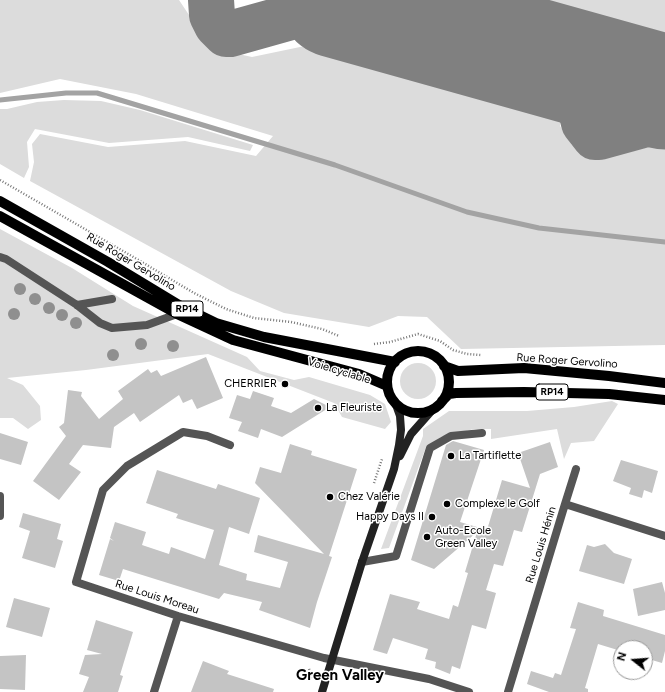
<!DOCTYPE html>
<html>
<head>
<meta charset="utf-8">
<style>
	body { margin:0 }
	#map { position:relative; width:665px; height:692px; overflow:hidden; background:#fff; font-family:Figtree,sans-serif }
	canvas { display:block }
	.north { position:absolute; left:613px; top:640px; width:40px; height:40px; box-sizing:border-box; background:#fff; border:1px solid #999; border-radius:50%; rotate:287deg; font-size:11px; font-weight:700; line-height:16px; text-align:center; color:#000 }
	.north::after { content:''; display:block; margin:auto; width:14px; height:18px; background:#000; clip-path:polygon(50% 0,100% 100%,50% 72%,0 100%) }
</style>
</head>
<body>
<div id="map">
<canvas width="665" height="692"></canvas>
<div class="north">N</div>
</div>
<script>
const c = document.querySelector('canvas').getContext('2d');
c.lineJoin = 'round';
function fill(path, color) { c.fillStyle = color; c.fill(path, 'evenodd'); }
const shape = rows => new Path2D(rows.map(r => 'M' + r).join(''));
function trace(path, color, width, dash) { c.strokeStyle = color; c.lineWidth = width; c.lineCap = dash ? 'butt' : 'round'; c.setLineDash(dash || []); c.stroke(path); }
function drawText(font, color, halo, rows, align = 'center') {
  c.font = font + ' Figtree,sans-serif'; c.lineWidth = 3; c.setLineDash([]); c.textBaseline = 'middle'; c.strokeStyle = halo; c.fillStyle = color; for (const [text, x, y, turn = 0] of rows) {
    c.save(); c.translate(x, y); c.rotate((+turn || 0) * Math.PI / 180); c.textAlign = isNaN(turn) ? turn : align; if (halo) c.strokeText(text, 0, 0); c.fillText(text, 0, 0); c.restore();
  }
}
fill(shape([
	[0,0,179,0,211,48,252,57,324,42,560,106,560,126,572,145,607,157,665,143,665,345,461,349,427,317,398,316,369,327,284,313,231,291,30,181,34,162,32,144,40,134,108,147,185,141,256,156,273,136,136,94,60,79,0,93],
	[485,0,665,0,665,50],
	[64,100,101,101,140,110,253,145,250,151,188,137,109,143,35,129,27,142,29,167,24,178,0,164,0,109,7,109,37,102],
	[0,229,72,268,133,306,247,357,260,371,294,380,309,377,370,395,385,404,391,422,385,429,342,417,334,403,208,354,86,370,7,378,23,385,40,406,41,420,28,429,13,418,0,418],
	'400 381a18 18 0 1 1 36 0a18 18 0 1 1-36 0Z',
	[612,401,618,404,594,441,571,443,564,459,557,429,491,439,491,429,474,429,441,437,426,447,389,548,381,549,423,436,423,429,449,411,527,411,574,407]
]), '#dcdcdc');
trace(shape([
	[0,100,66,93,97,93,335,165,467,212,539,228,665,242]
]), '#a3a3a3', 5);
trace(shape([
	[211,0,212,15,217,25,226,34,230,34,344,2],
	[647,87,634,74,622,69,609,69,597,74,588,83,582,93,581,111,584,123,595,137,599,137,665,119]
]), '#808080', 46);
trace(shape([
	[336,0,665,92]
]), '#808080', 115);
fill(shape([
	[206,357,223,398,197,409,192,399,183,403,179,395,140,422,134,413,114,427,111,448,83,445,69,464,81,472,59,500,33,481,66,436,59,427,64,423,68,390,82,392,81,396,99,419,123,399,118,391,148,369,151,373,157,370,161,376],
	[253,391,274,398,271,406,291,413,314,399,330,407,282,437,261,429,258,438,238,431,242,422,229,418,237,395,250,399],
	[0,433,28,442,21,465,0,459],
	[453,441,484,450,460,522,487,530,502,480,530,488,518,453,550,442,558,467,540,474,522,532,514,530,503,566,494,564,486,590,496,593,486,629,472,625,460,669,452,666,450,674,435,668,436,662,425,659,428,649,393,638,387,654,373,650,390,594,420,602,417,609,449,619,453,605,458,607,468,573,465,572,477,532,434,569,411,560,446,445],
	[290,444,312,451,311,455,357,469,329,556,332,557,317,602,310,628,259,610,262,602,224,593,219,599,123,569,119,581,99,575,110,539,114,541,110,538,115,522,146,532,142,545,169,554,171,547,205,559,214,530,176,518,178,514,146,503,157,470,216,489,218,484,260,498,249,534,229,527,219,565,247,574,246,580,280,588,288,562,254,552,258,535,324,554,255,483,260,467,281,473],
	[621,460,658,471,652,493,644,490,642,498,629,494,631,488,613,481],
	[23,513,61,524,57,539,63,541,55,568,22,558,30,531,19,527],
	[605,544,614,553,632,559,624,584,579,571,587,545,594,547],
	[662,582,665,593,665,610,638,616,633,589],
	[14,598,50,608,42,637,6,627],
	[578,602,604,610,603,616,665,635,665,651,662,663,645,658,645,648,621,648,621,651,598,644,585,688,588,689,588,692,549,692,527,684,531,671,553,678,555,673,561,675,576,629,570,628],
	[96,620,133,632,120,675,123,676,118,692,83,692,89,677,79,674,85,655,102,654,87,650],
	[26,655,25,690,0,689,0,656],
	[203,661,229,671,227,674,274,689,273,692,191,692]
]), '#c4c4c4');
trace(shape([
	[0,180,130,255,194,293,226,309,254,318,291,322,322,329,339,336],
	[374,344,390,342,418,334,440,341,453,350,467,354,481,355],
	[374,483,382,459],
	[309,669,312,678]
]), '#777', 2.5, [1, 2]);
trace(shape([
	[362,562,396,556,430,448,451,436,482,433]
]), '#555', 8);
trace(shape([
	[0,257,6,259,77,305,100,323,112,328,147,325,177,314],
	[77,305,112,299],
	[230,445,207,436,183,432,127,466,103,490,76,582,178,616,324,658,429,679,469,692],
	[0,496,0,516],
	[565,504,576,469],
	[154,692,178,616],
	[508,692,565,504,665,536]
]), '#555', 8);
trace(shape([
	[400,456,411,434,434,408],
	[322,692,362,562,394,469,399,445,401,430,400,416,395,402]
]), '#222', 8);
trace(shape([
	[0,201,108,262,179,305,216,323,264,337,395,362],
	[0,216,177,314,233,340,359,374,387,386],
	'387 382a31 31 0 1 1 62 0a31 31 0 1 1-62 0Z',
	[444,366,458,371,524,368,609,376,665,383],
	[442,401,449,394,456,393,524,392,609,394,665,400]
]), '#000', 10);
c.fillStyle = '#8f8f8f';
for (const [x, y] of [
	[20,289],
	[35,299],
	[49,308],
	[14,314],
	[62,315],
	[76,323],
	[141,344],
	[173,346],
	[113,355]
]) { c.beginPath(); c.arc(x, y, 6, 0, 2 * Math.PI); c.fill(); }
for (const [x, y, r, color] of [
	[285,384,4,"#000"],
	[318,408,4,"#000"],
	[451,456,4,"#000"],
	[330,497,4,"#000"],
	[447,504,4,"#000"],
	[432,517,4,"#000"],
	[427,537,4,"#000"]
]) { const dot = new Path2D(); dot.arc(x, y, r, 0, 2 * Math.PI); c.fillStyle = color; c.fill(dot); trace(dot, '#fff', 1.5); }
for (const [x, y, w] of [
	[187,309,32],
	[552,392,32]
]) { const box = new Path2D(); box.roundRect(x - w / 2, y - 8, w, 16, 3); c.fillStyle = '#fff'; c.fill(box); trace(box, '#000', 1); }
drawText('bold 10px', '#000', null, [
	["RP14",187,309],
	["RP14",552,392]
]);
drawText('11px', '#000', '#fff', [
	["Rue Roger Gervolino",131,262,31],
	["Rue Roger Gervolino",567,361,4],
	["Voie cyclable",339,371,17],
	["Rue Louis Hénin",541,545,-73],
	["Rue Louis Moreau",157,597,18]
]);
drawText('11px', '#000', '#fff', [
	["CHERRIER",277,384,"right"],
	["La Fleuriste",326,408],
	["La Tartiflette",459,456],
	["Chez Valérie",338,497],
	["Complexe le Golf",455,504],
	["Happy Days II",424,517,"right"],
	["Auto-Ecole",435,531],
	["Green Valley",435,544]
], 'left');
drawText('bold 15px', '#000', '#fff', [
	["Green Valley",340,676]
]);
</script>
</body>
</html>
